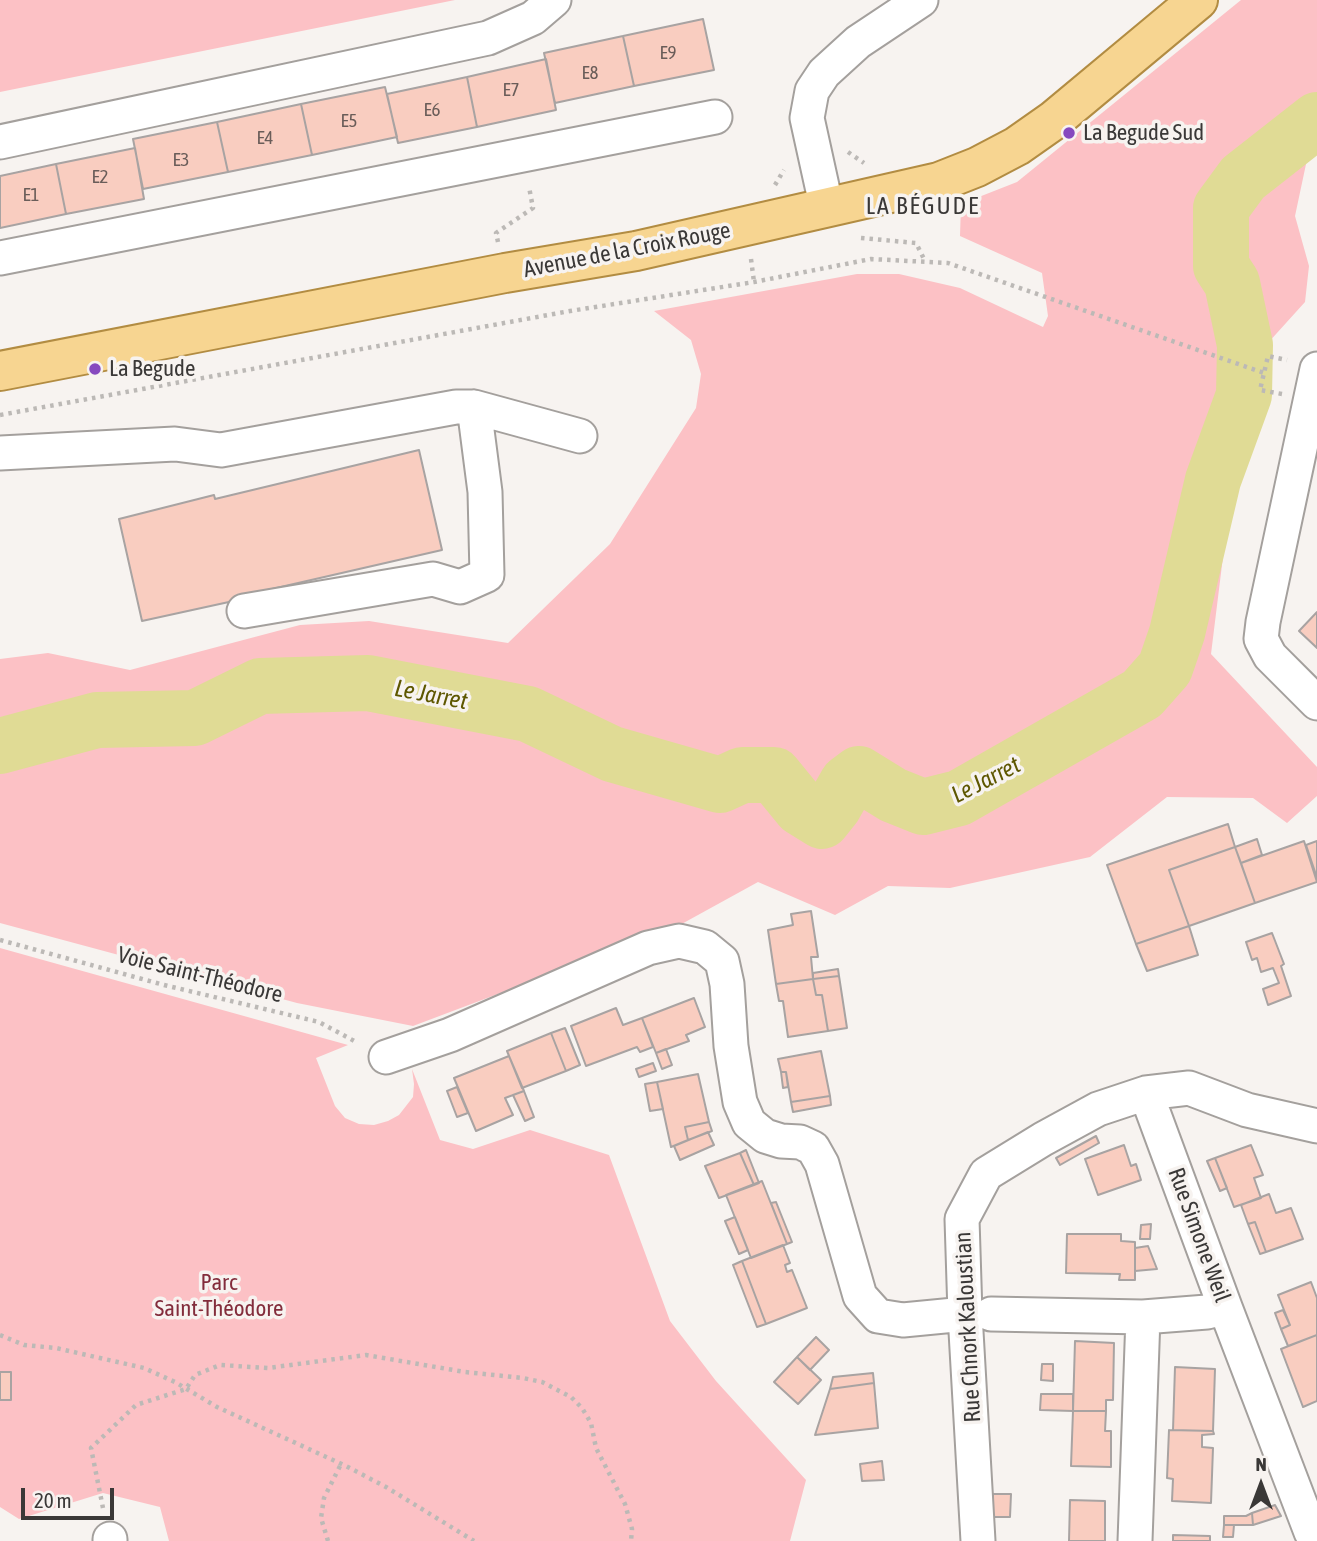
<!DOCTYPE html>
<html>
<head>
<meta charset="utf-8">
<style>
	body { margin:0 }
	#map { position:relative; width:1317px; height:1541px; overflow:hidden; background:#f7f3f0; font-family:"Asap Condensed",sans-serif }
	canvas { display:block }
	.north { position:absolute; left:1226px; top:1450px; width:70px; height:70px; -webkit-text-stroke:5px #f7f3f0; paint-order:stroke; rotate:0deg; font-size:19px; font-weight:700; line-height:28px; text-align:center; color:#3a3837 }
	.north::after { content:''; display:block; margin:auto; width:24px; height:32px; background:#3a3837; clip-path:polygon(50% 0,100% 100%,50% 72%,0 100%) }
	.scale { position:absolute; left:21px; top:1488px; width:93px; height:32px; box-sizing:border-box; border:4px solid #3a3837; border-top:0; padding-left:9px; font-size:21px; line-height:24px; white-space:nowrap; color:#3a3837; -webkit-text-stroke:5px #f7f3f0; paint-order:stroke }
</style>
</head>
<body>
<div id="map">
<canvas width="1317" height="1541"></canvas>
<div class="north">N</div>
<div class="scale">20 m</div>
</div>
<script>
const c = document.querySelector('canvas').getContext('2d');
c.lineJoin = 'round';
function fill(path, color) { c.fillStyle = color; c.fill(path, 'evenodd'); }
const shape = rows => new Path2D(rows.map(r => 'M' + r).join(''));
function trace(path, color, width, dash) { c.strokeStyle = color; c.lineWidth = width; c.lineCap = dash ? 'butt' : 'round'; c.setLineDash(dash || []); c.stroke(path); }
function drawText(font, color, halo, rows, align = 'center') {
  c.font = font + ' "Asap Condensed",sans-serif'; c.lineWidth = 7; c.setLineDash([]); c.textBaseline = 'middle'; c.strokeStyle = halo; c.fillStyle = color; for (const [text, x, y, turn = 0] of rows) {
    c.save(); c.translate(x, y); c.rotate((+turn || 0) * Math.PI / 180); c.textAlign = isNaN(turn) ? turn : align; if (halo) c.strokeText(text, 0, 0); c.fillText(text, 0, 0); c.restore();
  }
}
fill(shape([
	[0,0,455,0,0,92],
	[1241,0,1317,0,1317,143,1309,150,1295,216,1309,266,1305,302,1267,344,1232,484,1211,654,1317,767,1317,796,1287,823,1253,798,1167,797,1090,857,950,888,888,886,835,915,758,882,678,926,413,1026,297,1003,0,923,0,659,48,653,130,670,300,625,369,621,508,643,610,544,696,408,701,374,691,340,654,311,857,274,899,274,960,288,1043,327,1048,316,1042,273,960,236,961,204,1017,182],
	[0,948,348,1045,316,1058,335,1106,345,1118,359,1124,374,1125,388,1121,399,1115,413,1097,414,1084,412,1069,440,1140,473,1149,530,1130,609,1155,670,1321,716,1381,806,1480,790,1541,169,1541,160,1507,103,1493,19,1519,0,1507]
]), '#fcc1c5');
trace(shape([
	[0,746,97,720,195,718,260,686,368,683,528,714,612,754,720,785,742,775,774,775,801,808,822,821,834,806,847,783,859,774,893,795,923,807,959,798,1142,694,1165,668,1177,633,1213,480,1244,395,1245,345,1232,283,1221,266,1221,208,1243,178,1317,120]
]), '#e0db95', 56);
const building = shape([
	[703,19,714,70,634,86,623,36,703,19],
	[623,36,634,86,555,103,544,53,623,36],
	[546,59,556,110,477,127,467,77,546,59],
	[467,77,477,127,398,143,387,94,467,77],
	[385,87,397,137,312,155,301,104,385,87],
	[301,104,312,155,228,172,217,122,301,104],
	[217,122,228,172,143,189,133,139,217,122],
	[135,148,144,199,66,214,56,164,135,148],
	[56,164,66,214,0,228,0,176,56,164],
	[419,450,442,550,237,597,238,600,142,621,119,519,214,495,215,499,419,450],
	[1317,612,1317,648,1299,631,1317,612],
	[1228,824,1235,847,1169,870,1189,926,1136,944,1107,865,1228,824],
	[1257,839,1262,855,1241,863,1235,847,1257,839],
	[1304,841,1317,882,1255,903,1241,863,1304,841],
	[1317,841,1317,878,1306,845,1317,841],
	[1235,847,1255,903,1189,926,1169,870,1235,847],
	[811,911,818,957,811,957,813,979,776,984,768,930,793,925,791,914,811,911],
	[1189,926,1198,955,1147,971,1136,944,1189,926],
	[1272,933,1284,964,1281,966,1291,996,1268,1005,1263,989,1279,983,1273,968,1261,972,1257,958,1252,960,1246,942,1272,933],
	[838,969,839,976,813,979,813,973,838,969],
	[839,976,847,1028,828,1031,822,995,816,995,813,979,839,976],
	[813,979,816,995,822,995,828,1031,788,1037,783,1001,779,1001,776,984,813,979],
	[694,998,705,1027,686,1035,689,1041,656,1053,642,1018,694,998],
	[616,1008,623,1025,642,1018,653,1047,640,1052,637,1047,586,1066,571,1026,616,1008],
	[565,1028,580,1065,566,1071,551,1033,565,1028],
	[551,1033,566,1071,522,1088,507,1051,551,1033],
	[666,1049,672,1065,662,1069,656,1053,666,1049],
	[821,1051,830,1096,791,1102,786,1072,781,1072,778,1059,821,1051],
	[509,1056,524,1091,505,1098,513,1115,476,1131,454,1078,509,1056],
	[653,1063,656,1071,639,1077,636,1069,653,1063],
	[781,1072,786,1072,788,1087,783,1088,781,1072],
	[698,1074,709,1122,685,1127,688,1140,671,1147,657,1082,698,1074],
	[657,1082,663,1109,650,1111,645,1084,657,1082],
	[457,1087,468,1113,457,1117,447,1091,457,1087],
	[524,1091,534,1117,525,1121,513,1095,524,1091],
	[830,1096,831,1105,793,1112,791,1102,830,1096],
	[709,1122,712,1131,688,1140,685,1127,709,1122],
	[708,1132,714,1145,680,1160,674,1146,708,1132],
	[1096,1136,1099,1143,1060,1165,1056,1158,1096,1136],
	[1124,1145,1131,1166,1136,1164,1141,1180,1098,1195,1085,1159,1124,1145],
	[1251,1145,1263,1175,1254,1178,1261,1198,1234,1207,1215,1158,1251,1145],
	[746,1150,759,1183,754,1185,740,1153,746,1150],
	[740,1153,754,1185,719,1198,705,1166,740,1153],
	[1215,1158,1227,1188,1220,1191,1207,1161,1215,1158],
	[762,1181,787,1244,751,1258,726,1195,762,1181],
	[1269,1194,1276,1213,1291,1208,1303,1239,1266,1252,1255,1222,1248,1224,1241,1205,1269,1194],
	[776,1202,792,1242,787,1244,771,1203,776,1202],
	[735,1217,748,1250,739,1254,725,1221,735,1217],
	[1255,1222,1266,1252,1260,1254,1248,1224,1255,1222],
	[1151,1224,1150,1239,1140,1239,1141,1225,1151,1224],
	[1067,1234,1121,1234,1121,1241,1135,1242,1135,1280,1119,1280,1120,1274,1066,1273,1067,1234],
	[783,1245,790,1263,785,1265,787,1272,792,1270,807,1308,766,1324,742,1261,783,1245],
	[1148,1246,1157,1269,1135,1271,1135,1248,1148,1246],
	[742,1261,766,1324,757,1327,733,1265,742,1261],
	[1311,1282,1317,1298,1317,1335,1288,1346,1281,1329,1290,1325,1278,1295,1311,1282],
	[1283,1310,1290,1325,1281,1329,1275,1313,1283,1310],
	[1317,1335,1317,1401,1303,1407,1281,1349,1317,1335],
	[816,1337,829,1350,810,1370,797,1357,816,1337],
	[1075,1341,1114,1343,1113,1400,1106,1400,1106,1411,1073,1411,1075,1341],
	[797,1357,821,1380,798,1404,774,1382,797,1357],
	[1042,1364,1053,1364,1053,1381,1041,1380,1042,1364],
	[1175,1367,1215,1369,1213,1431,1173,1430,1175,1367],
	[0,1372,11,1372,11,1400,0,1400,0,1372],
	[873,1373,874,1383,830,1389,833,1377,873,1373],
	[874,1383,878,1428,815,1435,830,1389,874,1383],
	[1041,1394,1073,1394,1073,1411,1040,1410,1041,1394],
	[1073,1411,1106,1411,1105,1431,1111,1431,1111,1467,1071,1466,1073,1411],
	[1169,1430,1213,1431,1214,1434,1202,1435,1202,1447,1213,1448,1211,1503,1172,1501,1173,1479,1167,1478,1169,1430],
	[882,1461,884,1480,862,1481,860,1464,882,1461],
	[993,1494,1011,1494,1010,1517,992,1517,993,1494],
	[1070,1500,1105,1501,1105,1541,1069,1541,1070,1500],
	[1275,1505,1281,1516,1253,1525,1252,1513,1275,1505],
	[1252,1513,1253,1525,1224,1525,1224,1516,1246,1516,1252,1513],
	[1224,1525,1234,1525,1233,1537,1223,1537,1224,1525],
	[1173,1535,1210,1536,1210,1541,1173,1541,1173,1535]
]);
fill(building, '#f9cdc0');
trace(building, '#a8a3a2', 2);
const minor = shape([
	[0,142,488,38,533,18,554,0],
	[827,209,807,118,812,91,824,73,858,42,921,0],
	[0,258,715,117],
	[1317,369,1263,622,1261,639,1270,656,1317,703],
	[0,453,175,444,221,450,456,407,474,407,580,436],
	[244,611,433,579,460,587,487,575,485,492,474,407],
	[386,1057,450,1035,648,948,679,941,705,947,722,961,727,984,731,1046,740,1102,749,1123,765,1136,781,1141,800,1142,813,1148,822,1164,860,1296,878,1316,903,1320,965,1314],
	[1146,1093,1225,1307,1311,1532,1317,1541],
	[991,1314,1143,1317,1207,1312,1225,1307],
	[110,1539,110,1541],
	[978,1541,965,1314,962,1219,986,1174,1043,1139,1098,1109,1146,1093,1189,1088,1247,1110,1317,1126],
	[1135,1541,1143,1317]
]);
const major = shape([
	[0,371,505,273,636,251,939,182,977,167,1017,146,1054,120,1198,0]
]);
trace(minor, '#a4a09d', 37);
trace(major, '#b28c42', 42);
trace(shape([
	[848,152,864,163],
	[775,185,784,170],
	[861,238,916,243,925,261],
	[498,242,496,233,533,208,529,187],
	[751,259,754,282],
	[1282,394,1260,390,1268,356,1287,360],
	[0,415,570,311,754,282,871,259,948,263,1264,373],
	[0,940,164,985,319,1022,358,1043],
	[0,1335,24,1345,56,1348,144,1368,175,1382,217,1407,346,1466,386,1487,474,1541],
	[103,1508,91,1448,136,1405,186,1389,195,1375,220,1365,268,1368,366,1355,465,1372,523,1378,542,1382,571,1397,582,1408,591,1423,596,1448,625,1504,632,1529,631,1541],
	[328,1541,321,1518,324,1498,341,1464]
]), '#bcb9b6', 4.5, [3.5, 5]);
trace(minor, '#fff', 33);
trace(major, '#f7d591', 38);
for (const [x, y, r, color] of [
	[1069,133,7,"#8649bf"],
	[95,369,7,"#8649bf"]
]) { const dot = new Path2D(); dot.arc(x, y, r, 0, 2 * Math.PI); c.fillStyle = color; c.fill(dot); trace(dot, '#f7f3f0', 2.5); }
drawText('19px', '#6a5d59', null, [
	["E9",668,53],
	["E8",590,73],
	["E7",511,90],
	["E6",432,110],
	["E5",349,121],
	["E4",265,138],
	["E3",181,160],
	["E2",100,177],
	["E1",31,195]
]);
drawText('23px', '#3a3837', '#f7f3f0', [
	["La Begude Sud",1083,133],
	["La Begude",109,369]
], 'left');
drawText('23px', '#3a3837', '#f7f3f0', [
	["Avenue de la Croix Rouge",627,250,-11],
	["Voie Saint-Théodore",200,975,14],
	["Rue Simone Weil",1199,1235,70],
	["Rue Chnork Kaloustian",968,1327,-93]
]);
drawText('23px', '#832d3c', '#f7f3f0', [
	["Parc",219,1283],
	["Saint-Théodore",219,1309]
]);
c.letterSpacing = '2px';
drawText('24px', '#3a3837', '#f7f3f0', [
	["LA BÉGUDE",923,206]
]);
c.letterSpacing = '0px';
drawText('italic 24px', '#5e5700', '#f7f3f0', [
	["Le Jarret",431,695,11],
	["Le Jarret",986,780,-27]
]);
</script>
</body>
</html>
